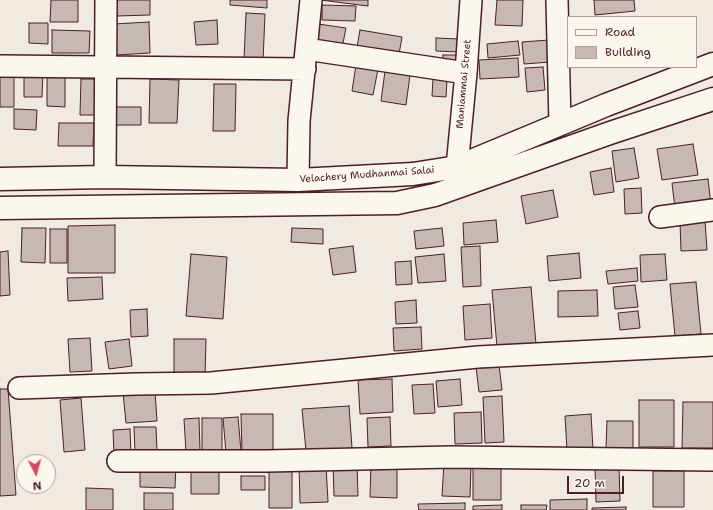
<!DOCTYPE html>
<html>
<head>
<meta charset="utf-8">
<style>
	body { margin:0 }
	#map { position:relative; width:713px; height:510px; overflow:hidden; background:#f0eae0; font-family:"Shantell Sans",sans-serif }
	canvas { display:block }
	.legend { position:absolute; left:567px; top:16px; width:130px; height:52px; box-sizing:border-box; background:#fbf7ec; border:1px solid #b4a19f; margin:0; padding:5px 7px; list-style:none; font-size:12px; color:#4a1f2b }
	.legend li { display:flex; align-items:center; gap:8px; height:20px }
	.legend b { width:20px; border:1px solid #b4a19f }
	.north { position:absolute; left:16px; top:454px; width:40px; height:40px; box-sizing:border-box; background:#fbf7ec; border:1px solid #b4a19f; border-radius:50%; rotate:174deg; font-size:11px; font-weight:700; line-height:16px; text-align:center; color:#4a1f2b }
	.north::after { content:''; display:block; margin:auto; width:14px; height:18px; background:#d1495b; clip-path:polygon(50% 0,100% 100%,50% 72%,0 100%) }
	.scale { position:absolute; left:567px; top:476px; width:57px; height:18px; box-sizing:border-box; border:2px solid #4a1f2b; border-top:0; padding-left:5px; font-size:12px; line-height:14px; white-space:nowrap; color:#4a1f2b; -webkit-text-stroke:3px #fbf7ec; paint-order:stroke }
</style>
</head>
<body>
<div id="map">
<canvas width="713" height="510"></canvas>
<ul class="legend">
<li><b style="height:5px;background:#fbf7ec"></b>Road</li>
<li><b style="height:11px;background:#c8b8b3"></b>Building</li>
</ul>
<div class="north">N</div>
<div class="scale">20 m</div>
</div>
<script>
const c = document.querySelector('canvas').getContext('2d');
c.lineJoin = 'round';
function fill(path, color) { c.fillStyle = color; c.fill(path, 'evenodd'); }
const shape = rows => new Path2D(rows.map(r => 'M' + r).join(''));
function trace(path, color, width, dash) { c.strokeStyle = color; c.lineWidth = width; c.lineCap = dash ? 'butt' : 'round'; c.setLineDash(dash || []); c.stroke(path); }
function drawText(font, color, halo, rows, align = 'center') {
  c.font = font + ' "Shantell Sans",sans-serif'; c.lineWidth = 3; c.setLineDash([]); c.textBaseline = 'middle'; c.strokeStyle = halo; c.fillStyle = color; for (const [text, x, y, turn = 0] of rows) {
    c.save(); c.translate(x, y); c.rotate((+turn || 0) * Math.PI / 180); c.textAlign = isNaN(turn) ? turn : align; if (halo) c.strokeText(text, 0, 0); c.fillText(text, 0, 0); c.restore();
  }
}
const building = shape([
	[51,0,78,0,78,22,50,22,51,0],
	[116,0,150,0,150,15,117,16,116,0],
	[230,0,267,0,267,8,230,5,230,0],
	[320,0,368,0,368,6,320,0],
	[497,0,523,0,522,26,495,25,497,0],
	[594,0,634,0,635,11,595,15,594,0],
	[322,5,356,6,355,21,322,20,322,5],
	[246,13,265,14,263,61,244,60,246,13],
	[217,20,218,44,196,45,194,22,217,20],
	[149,22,150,53,116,55,114,24,149,22],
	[29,23,48,23,48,44,29,43,29,23],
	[318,24,346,28,342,48,314,44,318,24],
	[52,30,90,31,89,53,52,53,52,30],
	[360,30,402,37,398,60,356,53,360,30],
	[436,38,459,39,459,52,436,51,436,38],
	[549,40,550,62,524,64,522,42,549,40],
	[518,41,520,55,488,58,487,44,518,41],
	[443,55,465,55,465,67,443,68,443,55],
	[518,58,519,77,480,79,479,60,518,58],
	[356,65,378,69,373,95,352,91,356,65],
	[543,67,545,90,527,92,525,68,543,67],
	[385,71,410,75,406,105,381,101,385,71],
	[0,72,14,73,14,107,0,107,0,72],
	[24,72,43,72,42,97,24,97,24,72],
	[47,73,65,73,65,107,47,106,47,73],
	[433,78,447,79,446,97,432,96,433,78],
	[81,79,101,79,101,115,80,115,81,79],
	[150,79,179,80,177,123,149,123,150,79],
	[214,84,236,84,235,131,213,131,214,84],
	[112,107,141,107,141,125,112,125,112,107],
	[14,109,37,110,36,130,14,129,14,109],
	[59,123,94,123,93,146,58,146,59,123],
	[693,144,698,175,662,180,657,149,693,144],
	[634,148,639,178,616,182,612,151,634,148],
	[611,168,614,192,594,195,590,172,611,168],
	[708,179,711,205,675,209,672,183,708,179],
	[641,188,642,213,625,214,624,189,641,188],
	[553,190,558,217,526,224,521,196,553,190],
	[496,220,498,242,464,245,463,223,496,220],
	[705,220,707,250,681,251,680,222,705,220],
	[115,225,115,273,68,273,68,226,115,225],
	[22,228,46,228,45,263,21,262,22,228],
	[292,228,323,229,323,244,291,242,292,228],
	[442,228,444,246,416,249,414,231,442,228],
	[50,229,67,229,67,263,50,263,50,229],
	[353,246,356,272,333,275,329,249,353,246],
	[480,246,481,286,463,287,461,247,480,246],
	[8,251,10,295,0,296,0,252,8,251],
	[579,253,581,278,549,281,547,256,579,253],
	[191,254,227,257,223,319,186,316,191,254],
	[444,254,446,281,418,283,415,257,444,254],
	[665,254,667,280,641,282,640,255,665,254],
	[411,261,412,284,396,285,395,262,411,261],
	[637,268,638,281,608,284,606,271,637,268],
	[102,277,103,299,68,301,67,278,102,277],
	[696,282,701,334,675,336,670,284,696,282],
	[635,285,638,307,615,309,613,287,635,285],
	[531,287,536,344,497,347,492,290,531,287],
	[597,290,598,316,558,317,558,291,597,290],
	[416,300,417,323,396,324,395,302,416,300],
	[490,304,492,338,465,340,463,306,490,304],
	[147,309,148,336,131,337,130,310,147,309],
	[638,311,640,328,620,330,618,313,638,311],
	[421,327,422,349,394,351,393,328,421,327],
	[90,338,92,371,70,372,68,339,90,338],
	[129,339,132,366,109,369,105,342,129,339],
	[174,339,206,339,205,377,174,377,174,339],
	[499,365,502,390,479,392,476,367,499,365],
	[392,379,393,412,360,414,358,380,392,379],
	[460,379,462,405,438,407,436,381,460,379],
	[433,384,435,413,414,414,412,385,433,384],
	[0,389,8,389,16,495,0,496,0,389],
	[155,391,157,421,126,423,123,393,155,391],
	[502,396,504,442,485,443,483,397,502,396],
	[81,398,85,450,64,452,60,400,81,398],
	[639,400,674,400,674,447,639,447,639,400],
	[683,402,713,402,713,448,682,448,683,402],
	[349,406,352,448,306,451,302,409,349,406],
	[481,412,482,443,455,444,454,413,481,412],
	[241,414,273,414,273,452,242,452,241,414],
	[591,414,593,449,567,450,565,416,591,414],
	[238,417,241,451,226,453,223,418,238,417],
	[390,417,391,446,368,447,367,418,390,417],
	[199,418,200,451,186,452,184,419,199,418],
	[202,418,222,418,222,451,202,451,202,418],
	[607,421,633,421,633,449,606,448,607,421],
	[134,427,156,427,157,451,135,452,134,427],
	[130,429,131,453,114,454,113,430,130,429],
	[333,463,357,463,358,496,334,496,333,463],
	[371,463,397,463,397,498,370,497,371,463],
	[444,463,471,465,470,497,442,496,444,463],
	[473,463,501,463,501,500,473,500,473,463],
	[140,464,176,464,175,488,140,487,140,464],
	[326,465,328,502,300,503,299,466,326,465],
	[619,466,620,501,596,502,595,467,619,466],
	[269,467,292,467,292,508,269,508,269,467],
	[191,469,219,469,219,494,191,494,191,469],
	[653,471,684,471,684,507,653,507,653,471],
	[241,476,265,476,265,490,241,490,241,476],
	[86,488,113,489,113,510,86,510,86,488],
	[144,493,173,493,173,510,144,510,144,493],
	[587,499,587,510,550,510,550,500,587,499],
	[465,503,465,510,419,510,418,504,465,503],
	[502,505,502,510,473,510,473,506,502,505],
	[521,505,547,505,546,510,521,510,521,505],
	[626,507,626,510,592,510,592,508,626,507]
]);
fill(building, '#c8b8b3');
trace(building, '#4a1f2b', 1);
const minor = shape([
	[557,0,560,124],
	[306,49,466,73],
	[0,66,305,69],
	[457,167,466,73,471,0],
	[105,177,106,0],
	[298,180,299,121,311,0],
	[660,217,713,210],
	[19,388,136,384,211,383,478,357,713,345],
	[118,461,267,461,451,457,713,460]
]);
const primary = shape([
	[0,179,105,177,298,180,413,174,457,167,606,105,713,64],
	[0,208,397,203,435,195,610,133,713,99]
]);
trace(minor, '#4a1f2b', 24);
trace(primary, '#4a1f2b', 25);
trace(minor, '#fbf7ec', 21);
trace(primary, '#fbf7ec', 22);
drawText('10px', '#4a1f2b', '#fbf7ec', [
	["Maniammai Street",464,84,-85],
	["Velachery Mudhanmai Salai",367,175,-4]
]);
</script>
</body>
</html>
